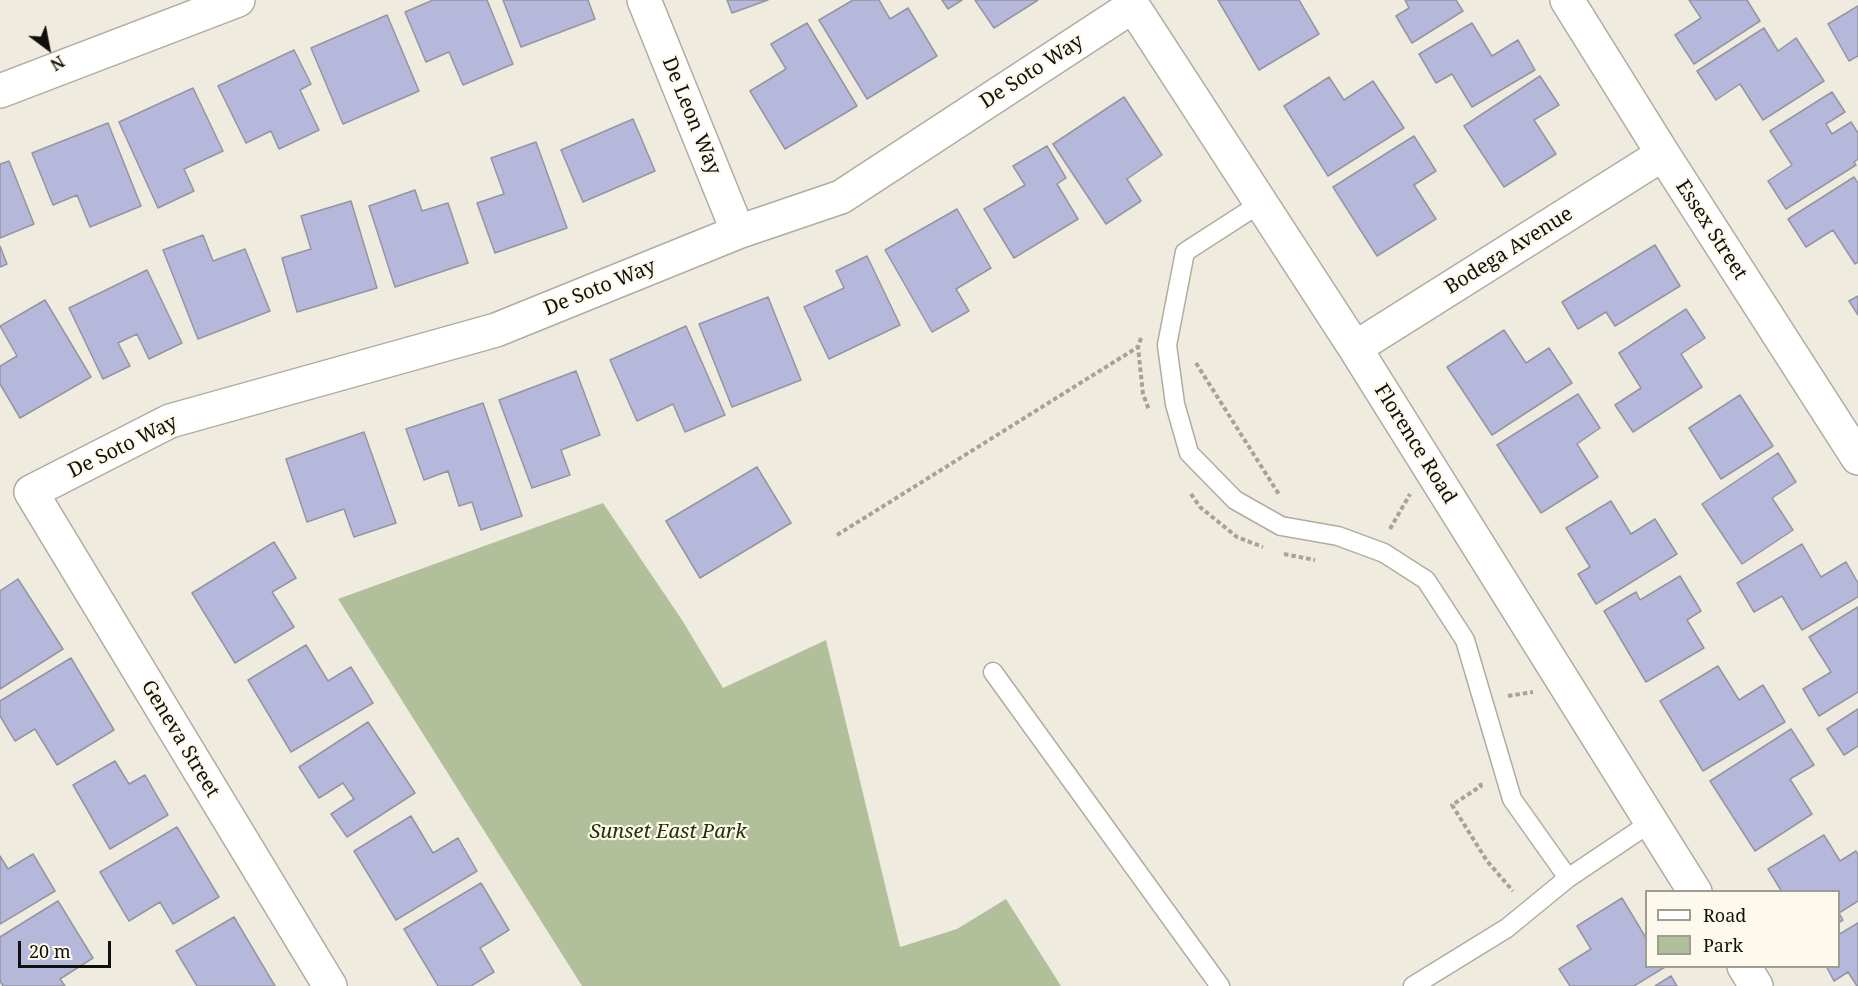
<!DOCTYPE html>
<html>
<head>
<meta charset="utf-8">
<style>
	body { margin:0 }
	#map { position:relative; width:1858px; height:986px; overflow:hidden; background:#f0ebdf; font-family:"Noto Serif",serif }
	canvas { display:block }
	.legend { position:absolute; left:1645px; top:890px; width:195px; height:78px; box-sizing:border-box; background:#fdf9ec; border:2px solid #9f9c92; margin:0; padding:8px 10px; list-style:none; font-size:18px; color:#11100c }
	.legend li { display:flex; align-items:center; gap:12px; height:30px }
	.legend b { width:30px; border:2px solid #9f9c92 }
	.north { position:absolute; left:18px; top:18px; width:60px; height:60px; -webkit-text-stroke:4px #fdf9ec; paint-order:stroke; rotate:148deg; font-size:16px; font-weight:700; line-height:24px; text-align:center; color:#11100c }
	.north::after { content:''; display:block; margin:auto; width:21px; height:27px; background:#11100c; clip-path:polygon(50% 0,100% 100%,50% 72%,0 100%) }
	.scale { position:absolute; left:18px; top:941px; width:93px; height:27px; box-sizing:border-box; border:3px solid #11100c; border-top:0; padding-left:8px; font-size:18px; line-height:21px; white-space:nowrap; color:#11100c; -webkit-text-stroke:4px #fdf9ec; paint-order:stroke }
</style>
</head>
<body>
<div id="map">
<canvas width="1858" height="986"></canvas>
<ul class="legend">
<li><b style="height:8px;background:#fff"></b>Road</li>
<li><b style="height:16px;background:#b1bf9b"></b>Park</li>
</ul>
<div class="north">N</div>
<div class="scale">20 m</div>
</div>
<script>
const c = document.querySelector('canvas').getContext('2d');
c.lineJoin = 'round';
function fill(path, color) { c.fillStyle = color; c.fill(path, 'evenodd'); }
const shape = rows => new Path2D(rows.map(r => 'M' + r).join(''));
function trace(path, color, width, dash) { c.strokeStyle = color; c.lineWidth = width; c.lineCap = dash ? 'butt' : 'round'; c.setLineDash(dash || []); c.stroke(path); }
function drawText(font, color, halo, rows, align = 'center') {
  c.font = font + ' "Noto Serif",serif'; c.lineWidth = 4.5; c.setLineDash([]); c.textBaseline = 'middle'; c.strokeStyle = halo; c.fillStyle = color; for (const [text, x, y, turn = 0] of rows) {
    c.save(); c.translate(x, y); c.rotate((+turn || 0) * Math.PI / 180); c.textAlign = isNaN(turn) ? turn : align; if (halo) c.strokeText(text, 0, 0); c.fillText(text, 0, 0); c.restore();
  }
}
fill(shape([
	[603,503,682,620,723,688,826,640,900,947,957,929,1006,899,1061,986,582,986,338,599]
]), '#b1bf9b');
const building = shape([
	[433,0,487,0,513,64,463,85,449,52,426,62,405,12,433,0],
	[503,0,588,0,595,19,521,47,503,0],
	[727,0,768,0,732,13,727,0],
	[853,0,879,0,890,19,908,8,937,56,867,99,819,20,853,0],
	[942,0,962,0,948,9,942,0],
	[975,0,1038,0,994,28,975,0],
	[1218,0,1299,0,1319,34,1259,70,1218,0],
	[1405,0,1456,0,1463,11,1412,43,1396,16,1409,8,1405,0],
	[1689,0,1747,0,1760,21,1694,64,1675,35,1701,18,1689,0],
	[1858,6,1858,56,1849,61,1828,24,1858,6],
	[387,15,419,91,343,124,311,48,387,15],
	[807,23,857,106,785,149,750,91,786,69,771,44,807,23],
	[1472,23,1492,56,1518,40,1535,70,1472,107,1452,74,1436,83,1419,54,1472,23],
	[1764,28,1778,51,1796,38,1824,81,1763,120,1740,84,1716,100,1697,71,1764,28],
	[294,50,311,84,300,90,319,130,279,149,271,131,246,143,218,86,294,50],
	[1540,76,1559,105,1534,120,1556,154,1504,187,1464,126,1540,76],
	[1329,77,1344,100,1373,81,1404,128,1328,176,1284,106,1329,77],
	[193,88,223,151,184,169,194,191,158,208,119,122,193,88],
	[1832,92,1845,112,1826,124,1832,134,1851,122,1858,133,1858,159,1854,162,1856,165,1786,209,1768,181,1792,165,1770,131,1832,92],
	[1124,97,1162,155,1127,179,1141,201,1106,224,1053,144,1124,97],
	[633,119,655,171,583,202,561,150,633,119],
	[108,123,141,206,90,227,77,195,53,205,32,153,108,123],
	[1414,136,1436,171,1414,185,1436,219,1377,256,1333,187,1414,136],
	[536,142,567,228,495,253,477,203,504,194,491,158,536,142],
	[1047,146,1066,178,1057,184,1078,219,1014,258,984,209,1025,185,1013,166,1047,146],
	[9,161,34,224,0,238,0,164,9,161],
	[1854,177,1858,183,1858,262,1855,264,1833,230,1806,247,1788,219,1854,177],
	[415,190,422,211,448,203,468,263,395,287,369,206,415,190],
	[351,201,377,288,297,312,282,258,311,249,301,216,351,201],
	[957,209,991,268,956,289,969,311,932,332,885,250,957,209],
	[203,235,213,261,245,249,270,311,198,339,163,250,203,235],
	[1655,245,1680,286,1615,326,1606,312,1578,329,1562,302,1655,245],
	[0,246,7,264,0,267,0,246],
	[867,256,900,325,829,359,804,307,844,288,836,271,867,256],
	[147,270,182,343,149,359,137,334,118,343,130,366,103,379,69,308,147,270],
	[1858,296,1858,315,1849,301,1858,296],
	[768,297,801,380,732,407,699,324,768,297],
	[45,300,91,377,20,418,0,384,0,366,17,356,0,326,45,300],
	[1686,309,1705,338,1681,354,1702,387,1633,432,1615,405,1641,388,1619,353,1686,309],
	[686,326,725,415,685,432,673,404,637,421,610,360,686,326],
	[1504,330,1526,363,1549,348,1572,383,1492,435,1447,367,1504,330],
	[576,371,600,435,561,450,570,475,532,488,499,400,576,371],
	[1578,394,1600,428,1577,444,1598,477,1541,513,1497,445,1578,394],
	[1740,395,1773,446,1721,479,1689,428,1740,395],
	[483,403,522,516,481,530,472,502,459,506,448,471,424,480,406,429,483,403],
	[364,432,396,523,354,537,344,509,307,522,286,459,364,432],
	[1778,453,1796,482,1772,498,1793,530,1742,564,1702,504,1778,453],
	[757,467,791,523,700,578,666,521,757,467],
	[1611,501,1631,534,1655,519,1677,554,1596,604,1578,574,1590,567,1566,528,1611,501],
	[274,542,296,578,272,592,294,627,235,663,192,593,274,542],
	[1802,544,1821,577,1846,562,1858,583,1858,597,1802,630,1782,596,1754,612,1737,583,1802,544],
	[1680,576,1701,611,1687,620,1704,648,1646,682,1604,611,1636,592,1640,600,1680,576],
	[18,579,63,649,0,689,0,591,18,579],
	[1858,607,1858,692,1819,716,1803,689,1831,672,1809,637,1858,607],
	[306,645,328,681,351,667,373,703,291,752,248,680,306,645],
	[71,658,114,730,57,765,35,729,15,741,0,716,0,701,71,658],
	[1718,666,1739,700,1763,685,1785,722,1703,771,1660,701,1718,666],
	[1858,709,1858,746,1844,755,1827,729,1858,709],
	[368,722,415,793,347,837,331,814,354,799,343,783,319,798,299,767,368,722],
	[1791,729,1814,765,1790,779,1812,814,1755,851,1710,781,1791,729],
	[115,761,129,784,145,775,168,815,110,849,73,785,115,761],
	[411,816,433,853,458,838,477,871,396,920,354,851,411,816],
	[177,827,219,897,173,924,160,902,129,921,100,872,177,827],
	[1824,835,1840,861,1856,851,1858,855,1858,901,1839,913,1843,920,1838,923,1838,892,1782,892,1768,869,1824,835],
	[33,854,55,891,0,924,0,856,8,869,33,854],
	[481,883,509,930,480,948,494,972,471,986,438,986,404,929,481,883],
	[1622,898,1646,938,1646,966,1665,967,1634,986,1570,986,1559,969,1591,949,1577,926,1622,898],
	[58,901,93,958,60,979,65,986,3,986,0,981,0,937,58,901],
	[234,917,275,986,197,986,176,951,234,917],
	[1858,923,1858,986,1857,986,1848,972,1834,981,1826,966,1838,966,1838,935,1858,923],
	[1671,976,1677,986,1655,986,1671,976]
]);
fill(building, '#b5b7db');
trace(building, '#9595a1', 1.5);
const service = shape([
	[1261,203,1185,252,1167,345,1175,404,1189,453,1235,500,1281,526,1338,536,1384,553,1426,580,1465,640,1512,799,1568,878],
	[993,672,1220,986],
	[1413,986,1507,928,1568,878,1650,823]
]);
const minor = shape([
	[644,0,738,232],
	[1129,0,1355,348,1695,892],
	[1567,0,1663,154,1858,458],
	[0,91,238,0],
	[1355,348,1663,154],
	[1744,966,1756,986],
	[330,986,31,492,170,421,496,330,738,232,841,197,1133,6]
]);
trace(service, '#b0aca0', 21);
trace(minor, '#b0aca0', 36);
trace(shape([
	[1141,338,1138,347,1143,394,1149,410],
	[1196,363,1280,496],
	[1191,494,1200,507,1237,537,1263,547],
	[1390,529,1410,494],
	[837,535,1138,347],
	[1284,554,1315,560],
	[1508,696,1533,692],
	[1480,783,1481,786,1452,805,1487,861,1513,891]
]), '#a5a298', 4, [4.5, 3]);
trace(service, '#fff', 18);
trace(minor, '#fff', 33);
drawText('20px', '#11100c', '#fdf9ec', [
	["De Soto Way",1032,72,-33],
	["De Leon Way",691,116,68],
	["Essex Street",1711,230,57],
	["Bodega Avenue",1509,251,-32],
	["De Soto Way",600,288,-22],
	["Florence Road",1415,444,58],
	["De Soto Way",123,447,-26],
	["Geneva Street",180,739,59]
]);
drawText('italic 20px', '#243106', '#fdf9ec', [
	["Sunset East Park",668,832]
]);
</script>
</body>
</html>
